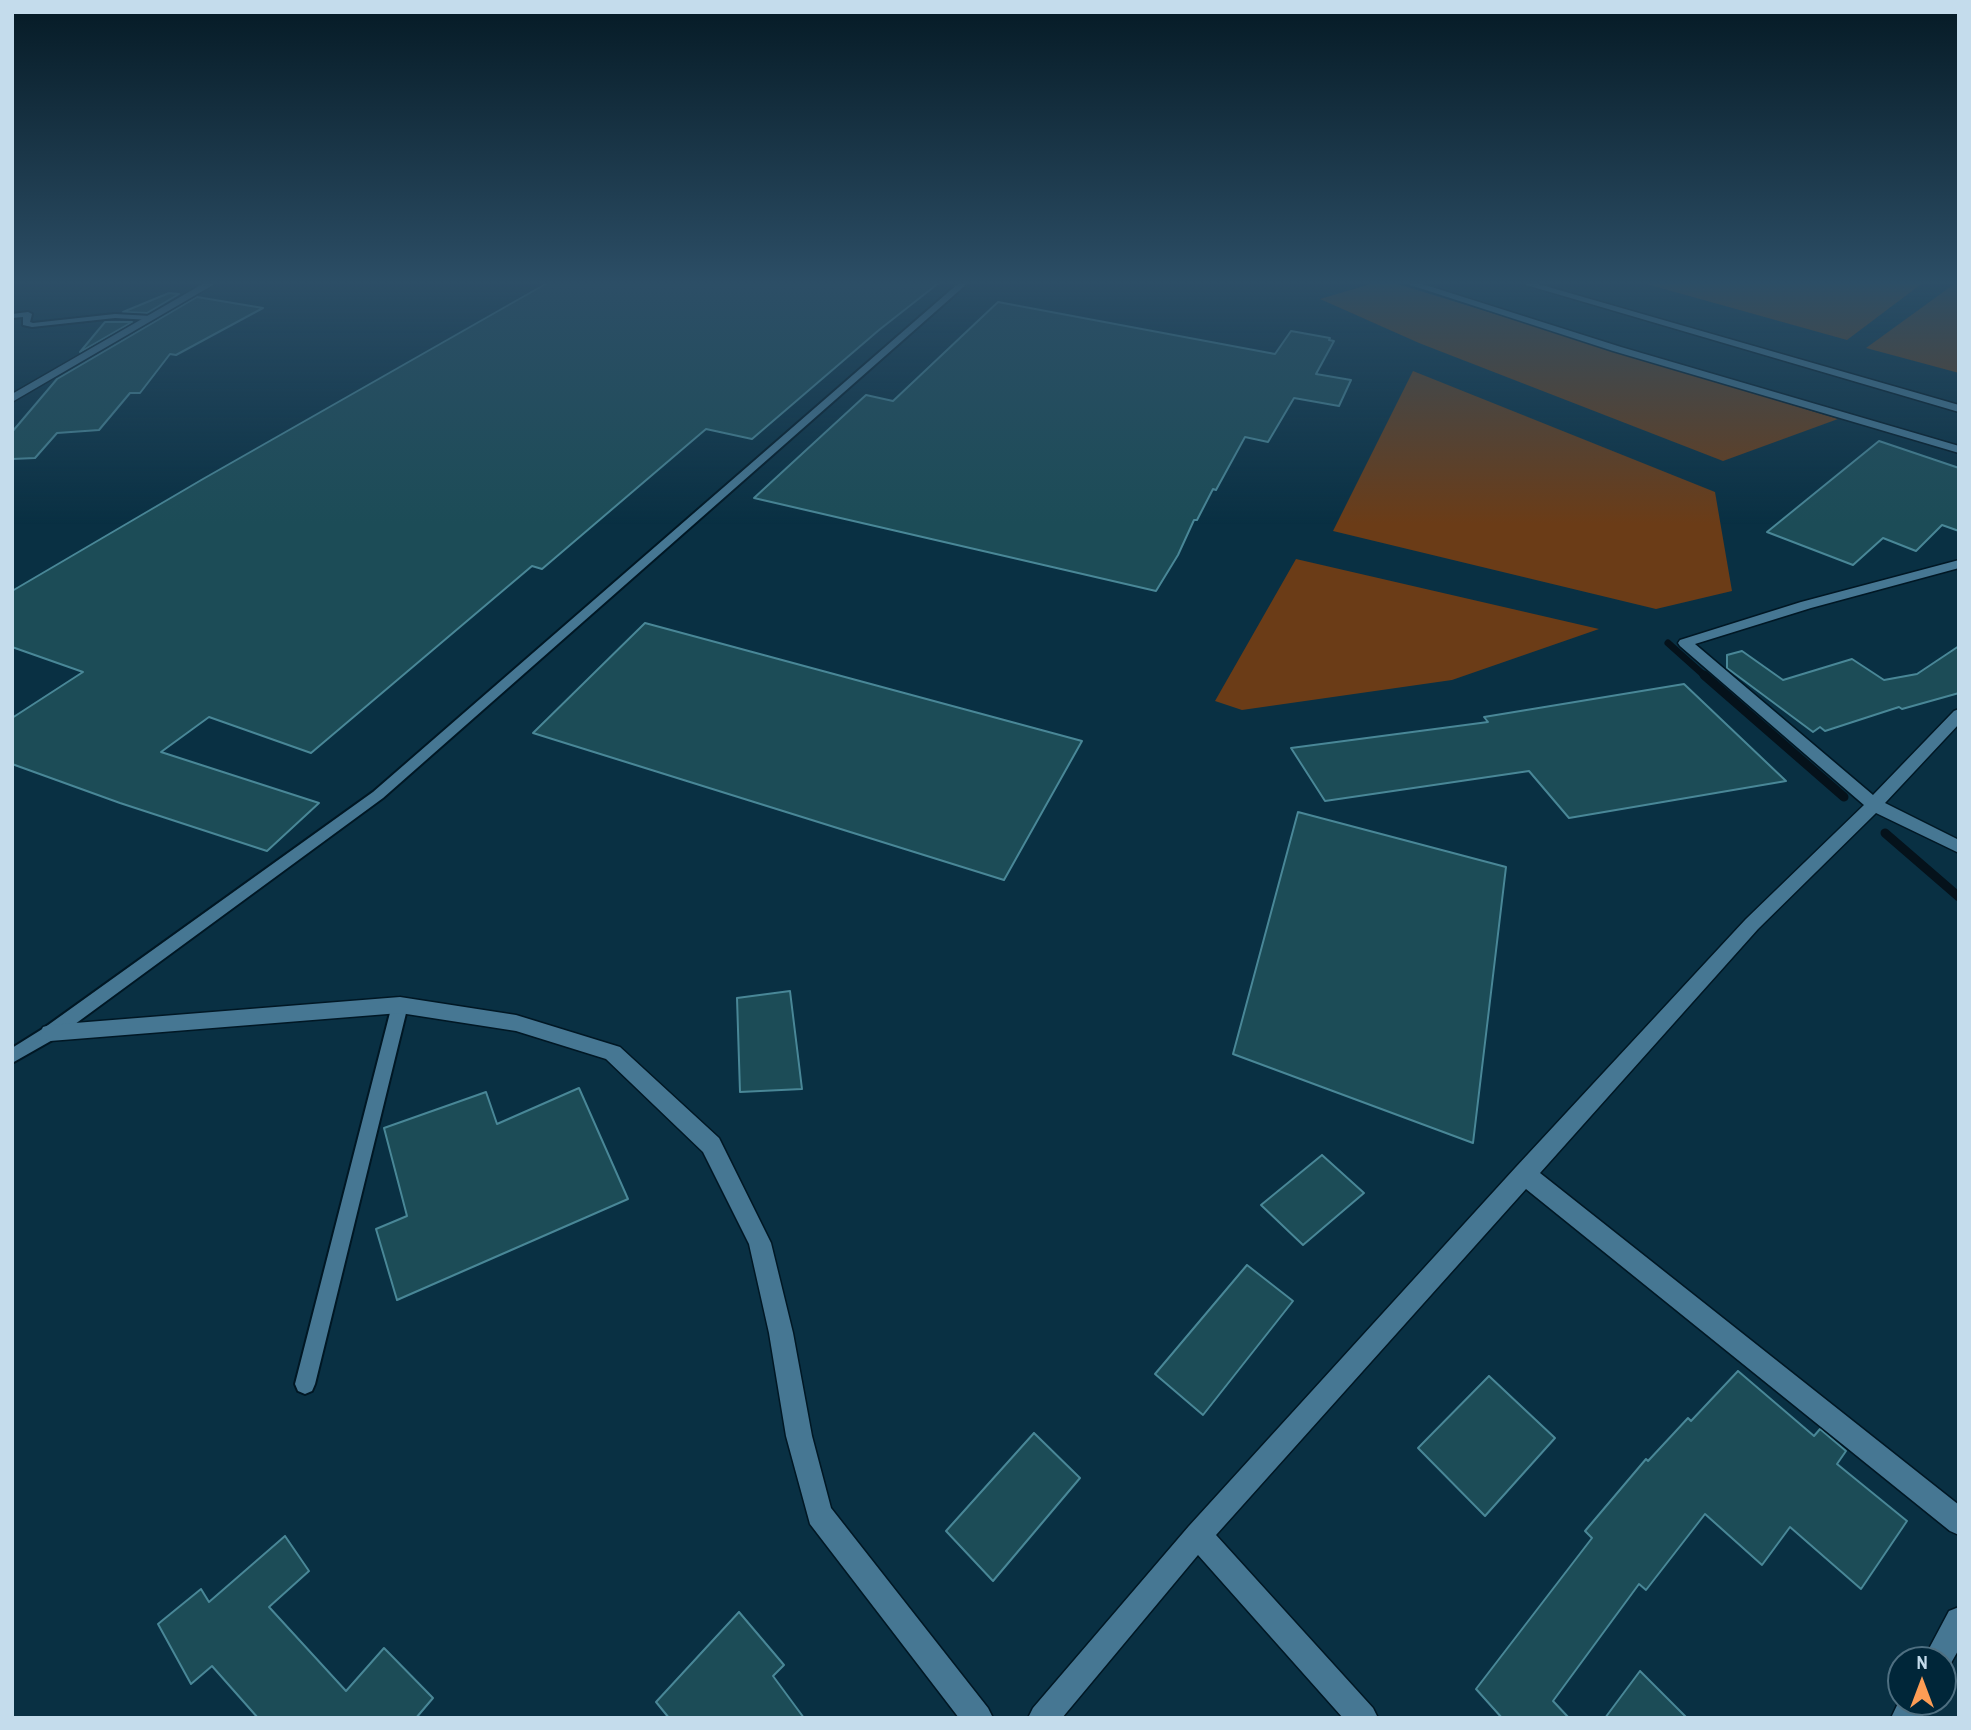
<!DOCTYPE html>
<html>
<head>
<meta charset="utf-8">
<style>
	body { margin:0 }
	#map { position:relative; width:1971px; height:1730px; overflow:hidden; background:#093043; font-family:"Archivo Narrow",sans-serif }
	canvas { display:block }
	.frame { position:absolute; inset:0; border:14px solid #c4dcec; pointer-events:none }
	.north { position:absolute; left:1887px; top:1646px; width:70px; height:70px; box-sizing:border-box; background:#002639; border:2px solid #4e6f81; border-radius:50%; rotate:0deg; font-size:19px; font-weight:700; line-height:28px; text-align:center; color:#c4dcec }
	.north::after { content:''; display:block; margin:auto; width:24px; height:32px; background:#fd9d55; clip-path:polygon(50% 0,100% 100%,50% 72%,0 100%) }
</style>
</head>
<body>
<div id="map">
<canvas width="1971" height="1730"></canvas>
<div class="frame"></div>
<div class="north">N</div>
</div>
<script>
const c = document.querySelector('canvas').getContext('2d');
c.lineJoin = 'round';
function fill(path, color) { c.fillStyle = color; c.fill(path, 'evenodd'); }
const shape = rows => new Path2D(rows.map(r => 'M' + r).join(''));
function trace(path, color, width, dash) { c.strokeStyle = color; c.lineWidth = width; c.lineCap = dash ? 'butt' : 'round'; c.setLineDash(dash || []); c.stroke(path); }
fill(shape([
	[1377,282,1391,282,1838,419,1723,461,1419,343,1320,299],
	[1639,282,1924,282,1847,340],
	[1957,282,1959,373,1866,348],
	[1413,371,1715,492,1732,591,1656,609,1333,531],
	[1296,559,1599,629,1452,680,1242,710,1215,701]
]), '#6b3c17');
trace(shape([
	[1668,643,1706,677]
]), '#05121b', 7);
trace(shape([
	[1704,675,1844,797],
	[1885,833,1959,897]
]), '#05121b', 9);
const building = shape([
	[549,282,940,282,879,330,752,439,706,429,542,569,532,566,311,753,209,717,161,752,319,803,267,851,120,803,12,764,12,718,83,672,12,647,12,591,203,479,549,282],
	[169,293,179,294,147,313,123,312,169,293],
	[197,297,263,308,176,355,170,354,140,393,130,393,99,430,57,433,35,458,12,459,12,432,57,379,197,297],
	[998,302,1275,354,1291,331,1330,338,1329,340,1334,341,1316,374,1351,380,1339,406,1294,398,1268,442,1245,437,1216,490,1213,489,1197,520,1194,520,1178,555,1156,591,754,498,866,395,893,401,998,302],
	[105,322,132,322,80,352,105,322],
	[1879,441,1959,468,1959,531,1942,525,1916,551,1883,538,1853,565,1767,532,1879,441],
	[645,623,1082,741,1004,880,533,733,645,623],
	[1959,646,1959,693,1902,709,1899,707,1825,731,1820,727,1813,732,1727,668,1727,655,1742,651,1783,680,1852,659,1884,680,1917,674,1959,646],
	[1684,684,1786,781,1569,818,1529,771,1325,801,1291,748,1488,722,1484,717,1684,684],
	[1298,812,1506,867,1473,1143,1233,1054,1298,812],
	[790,991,802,1089,740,1092,737,998,790,991],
	[579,1088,628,1199,397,1300,376,1229,407,1216,384,1128,486,1092,497,1124,579,1088],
	[1322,1155,1364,1193,1303,1245,1261,1205,1322,1155],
	[1247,1265,1293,1301,1203,1415,1155,1374,1247,1265],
	[1738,1371,1814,1436,1820,1429,1846,1451,1837,1464,1907,1521,1861,1589,1790,1527,1762,1565,1705,1514,1646,1590,1639,1584,1553,1701,1569,1718,1502,1718,1476,1689,1592,1538,1585,1531,1646,1459,1648,1461,1688,1418,1691,1421,1738,1371],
	[1489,1376,1555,1438,1485,1516,1418,1448,1489,1376],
	[1034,1433,1080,1478,993,1581,946,1531,1034,1433],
	[285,1536,309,1571,269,1607,346,1691,384,1648,433,1698,416,1718,258,1718,212,1666,191,1684,158,1624,201,1589,209,1602,285,1536],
	[739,1612,784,1665,773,1676,804,1718,669,1718,656,1702,739,1612],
	[1640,1671,1687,1718,1605,1718,1640,1671]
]);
fill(building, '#1c4c57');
trace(building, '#498797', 2);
const service = shape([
	[960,282,969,282,383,798,56,1038,12,1063,12,1048,44,1028,373,792,960,282],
	[28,312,32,314,30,322,33,323,115,314,151,316,155,318,151,320,115,318,32,327,23,325,23,317,12,318,12,314,28,312],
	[400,999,405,1001,408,1005,315,1384,312,1391,305,1394,298,1391,295,1384,392,1005,395,1001,400,999]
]);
const minor = shape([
	[206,282,218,282,12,402,12,394,206,282],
	[1959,560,1959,568,1811,608,1695,644,1873,795,1954,711,1959,709,1959,724,1885,803,1959,840,1959,853,1876,813,1758,929,1540,1173,1959,1505,1959,1535,1950,1531,1526,1189,1216,1535,1373,1708,1378,1718,1343,1718,1198,1555,1062,1718,1028,1718,1033,1708,1189,1526,1516,1167,1746,919,1864,805,1680,646,1678,643,1680,640,1801,602,1959,560],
	[400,997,516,1015,620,1047,719,1138,771,1243,793,1333,812,1436,831,1508,988,1708,993,1718,959,1718,810,1524,786,1436,769,1333,749,1244,703,1152,606,1059,516,1031,400,1013,50,1041,43,1039,40,1033,43,1027,50,1025,400,997],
	[1959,1607,1959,1649,1947,1670,1943,1672,1943,1660,1923,1660,1949,1611,1959,1607],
	[1901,1697,1901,1702,1929,1702,1922,1718,1891,1718,1901,1697]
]);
const tertiary = shape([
	[1401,282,1416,282,1621,347,1959,446,1959,453,1613,351,1401,282],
	[1516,282,1531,282,1959,405,1959,412,1516,282]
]);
trace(service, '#001724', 4);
trace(minor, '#001724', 3);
trace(tertiary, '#001724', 3);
fill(service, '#467793');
fill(minor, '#467793');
fill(tertiary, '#467793');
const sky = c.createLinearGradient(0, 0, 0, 524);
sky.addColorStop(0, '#051a25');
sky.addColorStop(0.54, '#2c4e66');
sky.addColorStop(1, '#2c4e6600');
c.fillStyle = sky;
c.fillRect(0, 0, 1971, 524);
</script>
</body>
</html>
